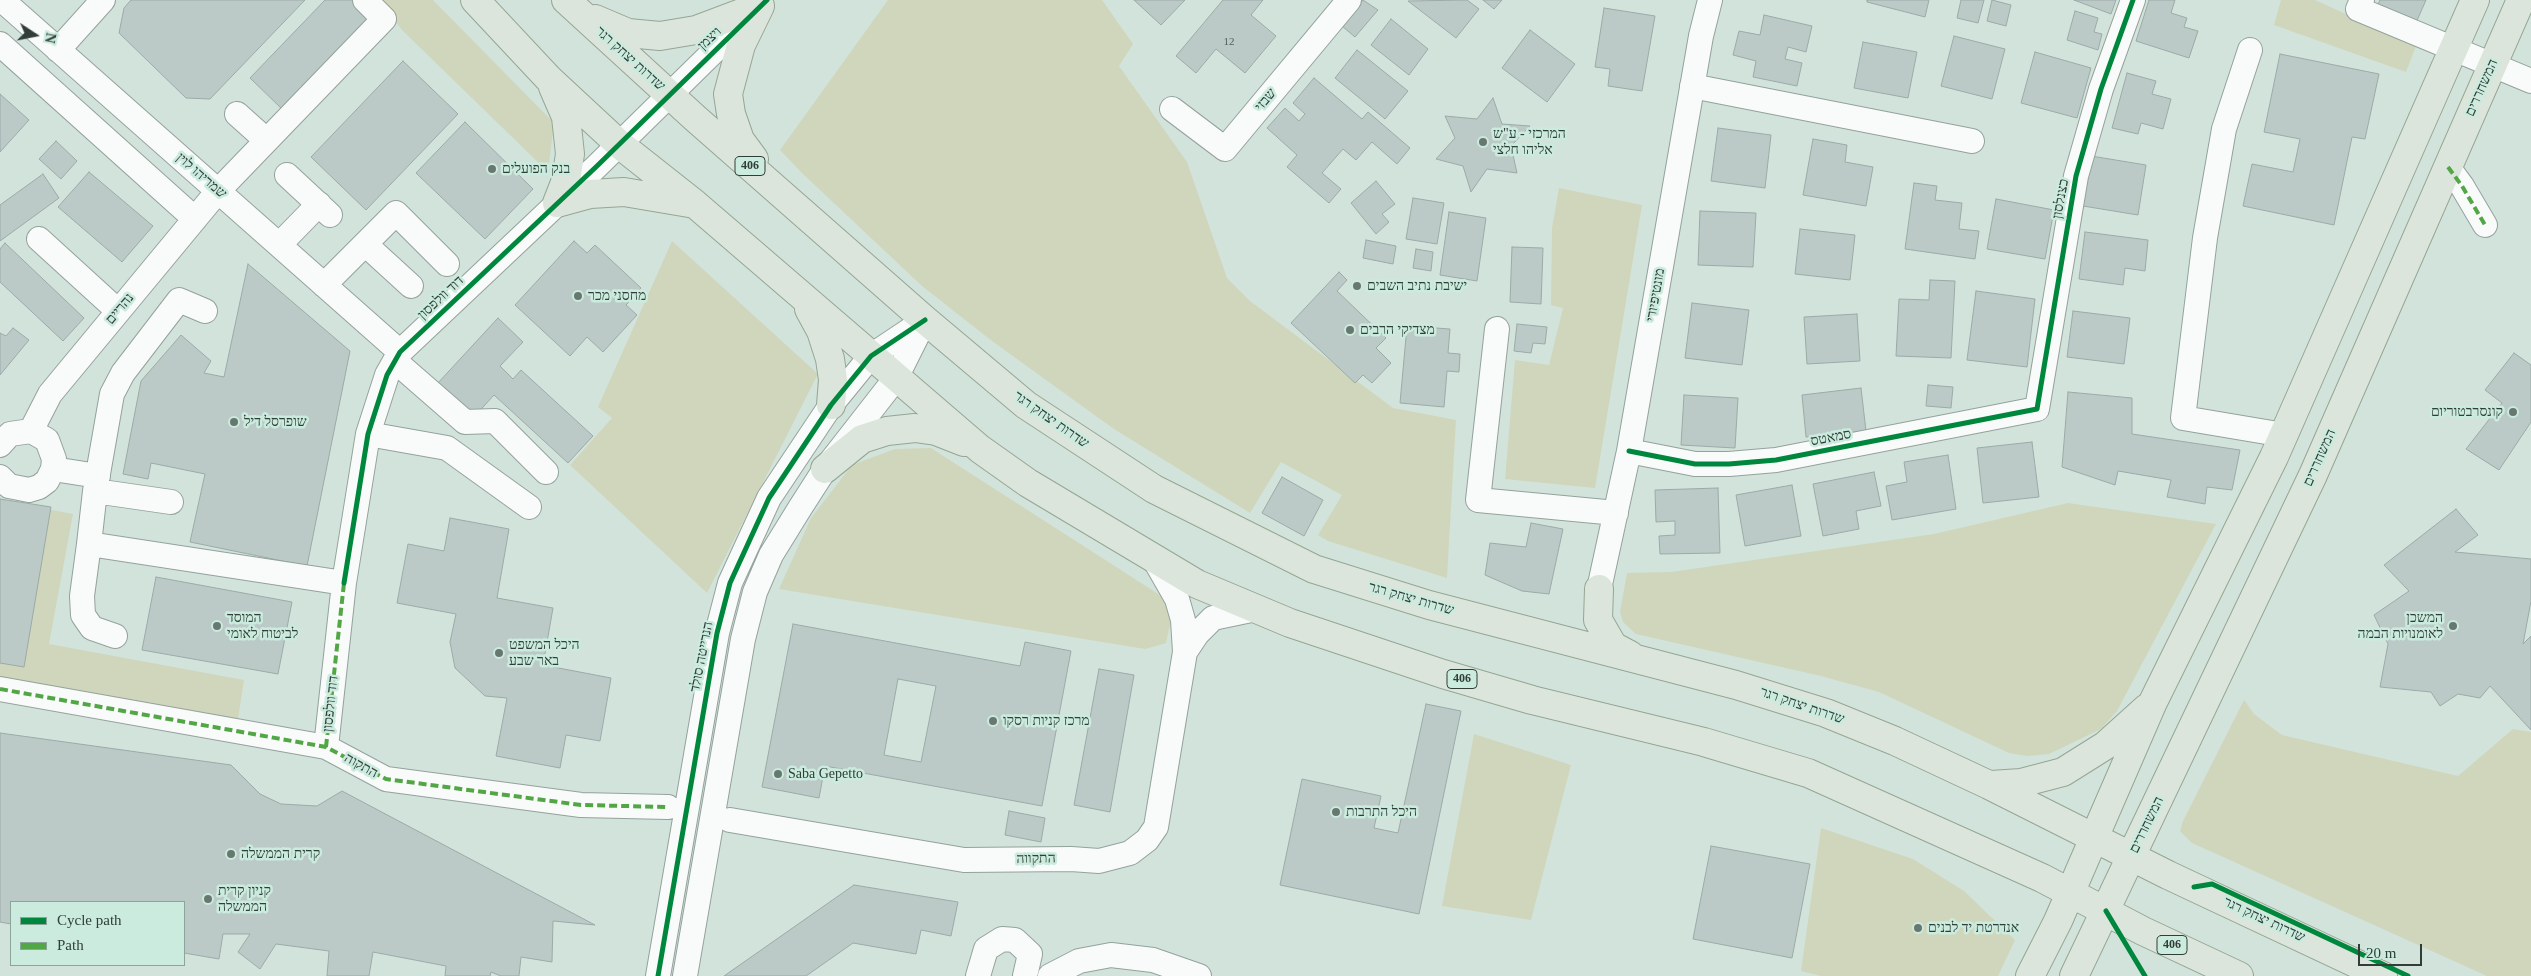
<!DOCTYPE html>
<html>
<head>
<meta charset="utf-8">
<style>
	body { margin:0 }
	#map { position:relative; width:2531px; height:976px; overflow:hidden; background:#d2e3dc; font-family:"Times New Roman",serif }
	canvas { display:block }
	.legend { position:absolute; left:10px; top:901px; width:175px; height:65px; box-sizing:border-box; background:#caebdd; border:1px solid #8ca59b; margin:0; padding:6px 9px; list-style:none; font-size:15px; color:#303d38 }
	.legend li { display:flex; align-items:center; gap:10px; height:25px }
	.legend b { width:25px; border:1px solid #8ca59b }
	.north { position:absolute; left:10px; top:10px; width:50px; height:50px; -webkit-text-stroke:4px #caebdd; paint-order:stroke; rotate:101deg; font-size:14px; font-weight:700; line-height:20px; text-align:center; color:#303d38 }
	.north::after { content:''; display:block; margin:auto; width:18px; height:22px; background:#303d38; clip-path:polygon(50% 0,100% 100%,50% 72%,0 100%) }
	.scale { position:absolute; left:2358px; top:944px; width:64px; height:22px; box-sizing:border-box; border:2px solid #303d38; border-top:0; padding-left:6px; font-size:15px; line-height:18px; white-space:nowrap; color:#303d38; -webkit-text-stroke:4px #caebdd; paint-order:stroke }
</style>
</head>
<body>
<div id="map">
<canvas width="2531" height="976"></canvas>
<ul class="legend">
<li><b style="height:6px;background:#00873e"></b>Cycle path</li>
<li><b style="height:6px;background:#52a645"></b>Path</li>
</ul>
<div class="north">N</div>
<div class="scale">20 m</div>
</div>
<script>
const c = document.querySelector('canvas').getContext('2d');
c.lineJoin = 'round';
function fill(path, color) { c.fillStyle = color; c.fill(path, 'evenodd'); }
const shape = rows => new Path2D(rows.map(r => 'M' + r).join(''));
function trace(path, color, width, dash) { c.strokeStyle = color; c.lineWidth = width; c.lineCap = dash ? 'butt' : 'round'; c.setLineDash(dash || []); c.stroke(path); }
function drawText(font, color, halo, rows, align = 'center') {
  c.font = font + ' "Times New Roman",Heebo,serif'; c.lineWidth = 5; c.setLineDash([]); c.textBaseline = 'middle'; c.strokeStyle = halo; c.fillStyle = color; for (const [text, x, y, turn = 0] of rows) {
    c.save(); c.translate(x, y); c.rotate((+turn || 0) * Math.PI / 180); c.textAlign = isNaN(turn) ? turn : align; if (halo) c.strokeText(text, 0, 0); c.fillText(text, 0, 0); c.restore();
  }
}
fill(shape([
	[377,0,433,0,554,123,548,172,403,31],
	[888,0,1102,0,1133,44,1119,66,1187,162,1227,278,1250,301,1393,408,1456,420,1447,578,1328,541,1318,535,1342,495,1281,462,1250,513,1114,429,992,341,922,286,803,174,780,150],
	[2281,0,2315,0,2416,46,2406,72,2274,25],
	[1559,188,1642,205,1595,488,1505,479,1515,360,1549,365,1563,308,1551,305,1552,228],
	[672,241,818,374,707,593,570,465,612,418,598,407],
	[931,448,1166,599,1172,616,1166,643,1145,649,779,589,811,518,852,465,895,449],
	[0,500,73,514,49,644,244,680,238,719,0,678],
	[2068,503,2216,524,2117,711,2101,729,2049,754,2027,756,2009,753,1879,692,1821,676,1636,634,1623,622,1620,612,1627,573,1671,572,1934,534],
	[2244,700,2254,714,2282,735,2458,776,2513,729,2531,732,2531,976,2487,976,2192,843,2180,831,2183,821],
	[1474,734,1571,765,1531,920,1442,906],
	[1821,828,1913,859,1964,891,2015,940,1998,976,1821,976,1801,971]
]), '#d0d6bb');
const building = shape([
	[131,0,305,0,210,99,186,98,119,33,124,8,131,0],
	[325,0,359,0,374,14,283,110,250,78,325,0],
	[1134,0,1185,0,1161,25,1134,0],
	[1223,0,1263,0,1251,15,1276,36,1245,73,1216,49,1196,73,1176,56,1223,0],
	[1363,0,1378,10,1355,37,1342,26,1363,0],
	[1467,0,1479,9,1456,38,1408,1,1467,0],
	[1483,0,1502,0,1494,9,1483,0],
	[1867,0,1929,0,1925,17,1867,2,1867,0],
	[1961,0,1984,0,1978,23,1957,18,1961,0],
	[1992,0,2011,5,2006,26,1987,21,1992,0],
	[2074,0,2116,0,2111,14,2074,0],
	[2149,0,2175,0,2171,13,2187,18,2184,27,2198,31,2189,58,2136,41,2149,0],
	[2380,0,2426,0,2415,25,2376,9,2380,0],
	[1604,8,1655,16,1642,91,1608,86,1610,69,1595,67,1604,8],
	[2075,11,2098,18,2094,32,2102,34,2098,50,2067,40,2075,11],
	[1764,15,1812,26,1806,52,1788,47,1785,59,1802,63,1797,86,1753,77,1756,61,1733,55,1739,31,1760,35,1764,15],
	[1391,19,1428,49,1409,75,1371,45,1391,19],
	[1530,30,1575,64,1547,102,1502,68,1530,30],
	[1954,36,2005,49,1992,99,1941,86,1954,36],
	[1863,42,1917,52,1908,98,1854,88,1863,42],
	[1357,50,1408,91,1385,119,1335,78,1357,50],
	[2035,52,2091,68,2077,118,2021,103,2035,52],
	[2280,54,2379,74,2365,139,2352,137,2334,225,2243,206,2252,164,2293,172,2300,139,2264,132,2280,54],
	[403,61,458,114,366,210,311,157,403,61],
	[2127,73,2156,81,2152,94,2171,99,2163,129,2141,123,2138,134,2112,128,2127,73],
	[1314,78,1362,119,1368,112,1410,148,1397,164,1372,142,1356,160,1343,149,1322,173,1341,189,1329,203,1287,167,1297,155,1267,128,1285,108,1299,121,1305,114,1293,103,1314,78],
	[0,94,29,120,0,152,0,94],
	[1493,98,1502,124,1530,126,1511,146,1517,173,1487,169,1471,192,1463,166,1436,159,1455,138,1445,116,1477,119,1493,98],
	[465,122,533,189,485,239,416,173,465,122],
	[1718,128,1771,135,1765,188,1711,181,1718,128],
	[1813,139,1847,145,1845,162,1873,167,1866,206,1803,195,1813,139],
	[56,141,77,161,61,179,39,159,56,141],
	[2091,156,2146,165,2138,215,2083,206,2091,156],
	[89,172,153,226,122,262,58,207,89,172],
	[43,174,59,198,0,241,0,205,43,174],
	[1376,181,1395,204,1382,214,1389,222,1376,234,1351,203,1376,181],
	[1914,183,1937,186,1935,200,1962,203,1959,229,1979,231,1975,259,1905,249,1914,183],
	[1413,198,1444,203,1437,244,1406,239,1413,198],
	[1996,199,2054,210,2045,259,1987,249,1996,199],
	[1700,211,1756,213,1753,267,1698,265,1700,211],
	[1449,212,1486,218,1477,281,1440,275,1449,212],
	[1800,229,1855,235,1850,280,1795,274,1800,229],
	[2085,232,2148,240,2145,271,2125,268,2123,285,2079,279,2085,232],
	[1366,240,1396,246,1393,264,1363,258,1366,240],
	[574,241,587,253,595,245,641,288,626,305,637,315,603,352,587,337,570,356,515,305,574,241],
	[5,243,84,318,63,341,0,282,0,249,5,243],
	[1512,247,1543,248,1541,304,1510,302,1512,247],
	[1416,249,1433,252,1431,271,1413,268,1416,249],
	[248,264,350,351,307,566,190,542,205,474,151,463,148,479,123,474,141,381,181,335,211,361,204,373,224,377,248,264],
	[1339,272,1347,280,1337,291,1386,338,1376,348,1391,363,1372,383,1363,375,1355,383,1291,323,1339,272],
	[1930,280,1955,281,1951,358,1896,356,1899,299,1929,300,1930,280],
	[1976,291,2035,299,2027,367,1967,360,1976,291],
	[1692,303,1749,310,1742,365,1685,358,1692,303],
	[2073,311,2130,318,2124,364,2067,357,2073,311],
	[1857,314,1860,361,1807,364,1804,317,1857,314],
	[498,318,523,342,500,366,513,379,521,370,593,436,568,463,494,395,473,418,437,384,498,318],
	[1517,324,1547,327,1545,344,1533,343,1531,353,1514,351,1517,324],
	[1407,326,1450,329,1448,353,1460,354,1459,372,1447,371,1444,407,1400,403,1407,326],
	[13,328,29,340,0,375,0,333,6,336,13,328],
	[2514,353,2531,365,2531,422,2499,470,2466,449,2502,403,2485,390,2514,353],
	[1928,385,1953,387,1951,408,1926,406,1928,385],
	[1861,388,1866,431,1806,437,1802,395,1861,388],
	[2068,392,2132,398,2132,434,2240,450,2232,490,2207,487,2205,504,2167,497,2171,480,2118,471,2115,485,2062,467,2068,392],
	[1684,395,1738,398,1735,448,1681,445,1684,395],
	[2032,442,2039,497,1983,503,1977,448,2032,442],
	[1948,455,1956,509,1892,520,1886,486,1907,482,1904,462,1948,455],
	[1874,472,1881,506,1856,511,1859,529,1823,536,1813,484,1874,472],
	[1282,477,1323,500,1304,536,1262,513,1282,477],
	[1792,485,1801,536,1745,546,1736,495,1792,485],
	[1718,488,1720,553,1660,554,1659,536,1675,535,1675,521,1656,522,1655,490,1718,488],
	[0,499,51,507,24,667,0,663,0,499],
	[2456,509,2478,535,2455,552,2531,559,2531,601,2523,644,2531,636,2531,730,2490,686,2480,698,2458,694,2440,706,2431,692,2380,687,2388,644,2374,615,2409,591,2384,565,2456,509],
	[450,518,509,529,497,598,553,608,543,665,611,678,600,741,566,735,560,768,496,756,507,698,485,696,455,668,450,642,456,614,397,603,408,544,444,551,450,518],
	[1531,523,1563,529,1549,594,1522,591,1485,575,1490,543,1526,547,1531,523],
	[156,577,292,602,278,674,142,650,156,577],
	[793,624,1020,666,1025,642,1071,651,1042,806,825,766,819,798,762,787,793,624],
	[898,679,936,686,921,762,884,755,898,679],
	[1099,669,1134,675,1110,812,1074,805,1099,669],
	[1426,704,1461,711,1419,914,1280,885,1302,779,1381,796,1374,828,1398,833,1426,704],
	[0,733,231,765,260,794,281,804,317,806,342,791,595,925,553,921,552,962,521,957,519,976,501,976,491,972,490,976,445,976,446,966,373,952,369,976,327,976,329,951,276,944,260,969,238,952,250,934,223,934,219,959,184,953,184,902,11,902,11,924,0,922,0,733],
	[1009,811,1045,818,1041,842,1005,835,1009,811],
	[1711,846,1810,864,1792,958,1693,939,1711,846],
	[854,885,958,902,951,936,921,930,916,954,853,943,806,976,724,976,854,885]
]);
fill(building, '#bbcac7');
trace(building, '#9caaa7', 1);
const minor = shape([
	[2,0,400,352],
	[2362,0,2358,9,2531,81],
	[0,44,195,219],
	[58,50,103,0],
	[2250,50,2224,129,2205,238,2183,418,2284,435],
	[1692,86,1972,141],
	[1172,109,1225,149,1349,0],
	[237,114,266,140],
	[2448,167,2462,186,2485,225],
	[287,175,330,215],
	[39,239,118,311],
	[365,244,411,286],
	[279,245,319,204],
	[324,285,396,213,447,264],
	[205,311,179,300,123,373,112,394,95,491,89,544,344,583],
	[1497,329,1478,500,1616,513],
	[395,361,465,422,495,421,546,472],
	[31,431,50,394,218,191,384,19,365,0],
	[368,434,447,448,529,507],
	[0,445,10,434,31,431,47,440,54,459,53,469,47,481,39,487,29,490,9,486,0,477],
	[1629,451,1695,464,1729,464,1776,460,2037,409,2076,176,2101,89,2133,0],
	[53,469,98,476],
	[95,491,171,502],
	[89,544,82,596,83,615,92,628,115,636],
	[1599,589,1629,451,1701,36,1710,0],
	[1185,652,1197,634,1213,618,1256,609],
	[0,689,326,747,386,779,581,805,668,807],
	[326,747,344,583,368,434,387,375,400,352,597,166,755,11],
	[730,820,964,860,1071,859,1099,861,1130,853,1147,840,1156,827,1185,652,1183,620,1177,599,1153,557],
	[658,976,717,633,730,583,769,498,831,405,871,356,925,320],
	[685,976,743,639,755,592,771,555,800,508,825,469,896,378,924,322],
	[978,976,986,949,1002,939,1015,940,1030,954,1025,976],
	[1050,976,1079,961,1111,955,1153,960,1199,976]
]);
const major = shape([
	[475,0,549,79,619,144,695,204,980,449,1028,483,1197,584,1290,623,1443,674,1532,700,1704,742,1808,773,2042,878,2143,931,2239,976],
	[566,0,695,118,925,320,1026,405,1154,489,1314,569,1429,605,1736,685,1826,713,1895,741,1989,785,2168,875,2383,976],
	[595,19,628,33,660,36,696,30,760,6],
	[553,87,566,117,570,154,566,180,557,203],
	[754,159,740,140,731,114,728,94,741,45,760,6],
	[557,203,590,194,624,192,689,203],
	[809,309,821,331,830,359,833,380,831,405],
	[825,469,862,439,887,431,915,428,936,431,964,442],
	[1599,589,1598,620,1613,646,1630,655],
	[1991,785,2021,783,2063,772,2106,745,2147,708],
	[2030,976,2058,921,2153,702,2274,457,2475,0],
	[2074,976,2313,475,2521,0]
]);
trace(minor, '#94a29c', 26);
trace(major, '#94a693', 30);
trace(minor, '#f8fbfa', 24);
trace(major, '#dce5db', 28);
trace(shape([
	[2448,167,2462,186,2485,225],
	[0,689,326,747,386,779,581,805,668,807],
	[326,747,344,583]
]), '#52a645', 4, [8, 4]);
trace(shape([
	[1629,451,1695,464,1729,464,1776,460,2037,409,2076,176,2101,89,2133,0],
	[344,583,368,434,387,375,400,352,597,166,767,0],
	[2194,887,2212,884,2408,976],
	[2106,911,2145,976],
	[658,976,717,633,730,583,769,498,831,405,871,356,925,320]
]), '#00873e', 5);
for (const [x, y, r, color] of [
	[1483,142,5,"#697771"],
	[492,169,5,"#697771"],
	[1357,286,5,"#697771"],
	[578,296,5,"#697771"],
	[1350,330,5,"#697771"],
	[2513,412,5,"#697771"],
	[234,422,5,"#697771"],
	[217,626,5,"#697771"],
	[2453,626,5,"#697771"],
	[499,653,5,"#697771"],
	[993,721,5,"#697771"],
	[778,774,5,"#697771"],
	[1336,812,5,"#697771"],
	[231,854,5,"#697771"],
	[208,899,5,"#697771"],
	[1918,928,5,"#697771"]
]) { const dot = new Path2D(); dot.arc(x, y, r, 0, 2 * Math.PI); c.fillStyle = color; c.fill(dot); trace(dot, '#caebdd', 2); }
drawText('11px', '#53605c', null, [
	["12",1229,42]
]);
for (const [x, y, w] of [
	[750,166,30],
	[1462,679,30],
	[2172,945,30]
]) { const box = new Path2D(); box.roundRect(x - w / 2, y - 9.5, w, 19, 4); c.fillStyle = '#caebdd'; c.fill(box); trace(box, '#303d38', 1); }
drawText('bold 12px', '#303d38', null, [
	["406",750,166],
	["406",1462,679],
	["406",2172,945]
]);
drawText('14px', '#303d38', '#caebdd', [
	["ויצמן",710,39,-44],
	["שדרות יצחק רגר",630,59,42],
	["המשחררים",2482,88,-66],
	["שבזי",1266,100,-50],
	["שמריהו לוין",201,176,41],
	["כצנלסון",2061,199,-80],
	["מונטיפיורי",1656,295,-80],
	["דוד וולפסון",441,298,-43],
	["נהריים",120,309,-50],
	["שדרות יצחק רגר",1051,420,35],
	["סמאטס",1831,438,-11],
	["המשחררים",2320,458,-66],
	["שדרות יצחק רגר",1411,599,16],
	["הנרייטה סולד",702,657,-79],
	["דוד וולפסון",331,704,-84],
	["שדרות יצחק רגר",1802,706,19],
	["התקוה",361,766,29],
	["המשחררים",2147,825,-64],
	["התקווה",1036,859,-1],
	["שדרות יצחק רגר",2264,920,25]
]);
drawText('14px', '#303d38', '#caebdd', [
	["המרכזי - ע\"ש",1493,134],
	["אליהו חלצי",1493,150],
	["בנק הפועלים",502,169],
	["ישיבת נתיב השבים",1367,286],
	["מחסני מכר",588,296],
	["מצדיקי הרבים",1360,330],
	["קונסרבטוריום",2503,412,"right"],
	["שופרסל דיל",244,422],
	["המוסד",227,618],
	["לביטוח לאומי",227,634],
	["המשכן",2443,618,"right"],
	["לאומנויות הבמה",2443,634,"right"],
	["היכל המשפט",509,645],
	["באר שבע",509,661],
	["מרכז קניות רסקו",1003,721],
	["Saba Gepetto",788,774],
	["היכל התרבות",1346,812],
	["קרית הממשלה",241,854],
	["קניון קרית",218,891],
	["הממשלה",218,907],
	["אנדרטת יד לבנים",1928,928]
], 'left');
</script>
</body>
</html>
